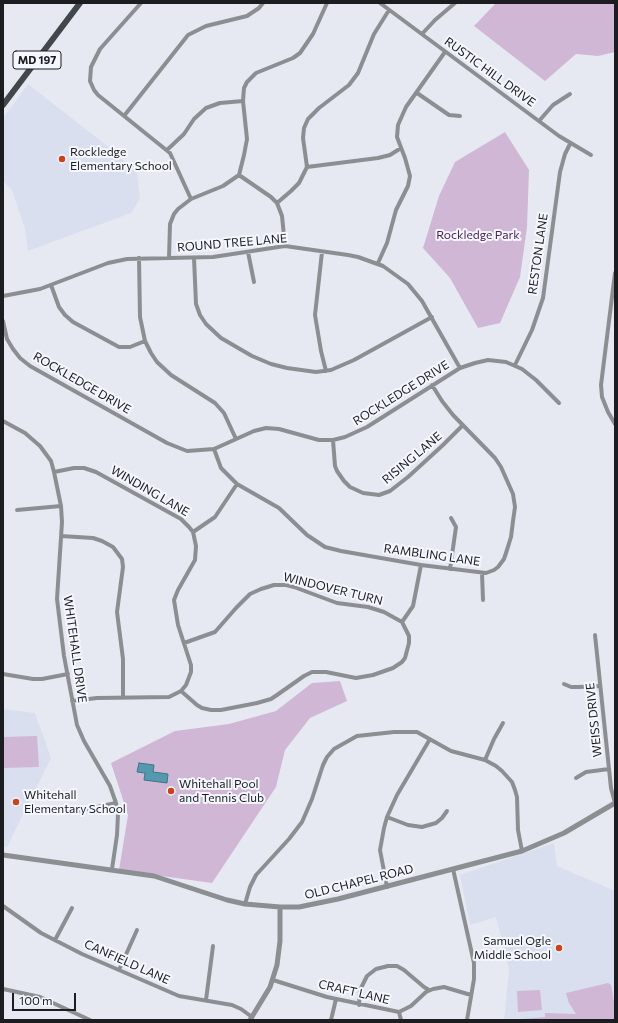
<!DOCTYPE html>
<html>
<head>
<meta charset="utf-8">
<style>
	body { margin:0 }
	#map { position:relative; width:618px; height:1023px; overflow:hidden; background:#e6e9f2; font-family:Commissioner,sans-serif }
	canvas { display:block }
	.frame { position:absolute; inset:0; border:4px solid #1c1d20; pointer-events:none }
	.scale { position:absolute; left:12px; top:993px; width:64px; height:18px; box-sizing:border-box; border:2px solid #1c1d20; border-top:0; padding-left:5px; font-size:12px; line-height:14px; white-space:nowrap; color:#1c1d20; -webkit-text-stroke:3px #f4f7fe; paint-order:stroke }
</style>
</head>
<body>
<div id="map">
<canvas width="618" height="1023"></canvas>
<div class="frame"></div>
<div class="scale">100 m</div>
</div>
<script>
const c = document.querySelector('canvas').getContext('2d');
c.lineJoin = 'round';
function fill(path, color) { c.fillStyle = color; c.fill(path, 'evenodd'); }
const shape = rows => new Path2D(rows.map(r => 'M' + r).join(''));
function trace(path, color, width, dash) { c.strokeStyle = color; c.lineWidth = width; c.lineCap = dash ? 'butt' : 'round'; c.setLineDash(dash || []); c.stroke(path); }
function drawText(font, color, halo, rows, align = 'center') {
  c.font = font + ' Commissioner,sans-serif'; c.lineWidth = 4; c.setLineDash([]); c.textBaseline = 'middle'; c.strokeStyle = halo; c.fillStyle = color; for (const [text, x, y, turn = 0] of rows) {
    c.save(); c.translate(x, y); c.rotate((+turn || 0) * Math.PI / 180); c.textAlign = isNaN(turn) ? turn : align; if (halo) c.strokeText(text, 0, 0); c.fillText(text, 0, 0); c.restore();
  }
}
fill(shape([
	[28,84,106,145,137,173,140,199,131,213,28,251,25,229,12,190,3,181,3,118],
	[3,709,35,713,51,758,7,847,3,846],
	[554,843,557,866,615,891,615,1020,504,1020,509,970,496,917,470,925,460,875]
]), '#dadfef');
fill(shape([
	[496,3,615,3,615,52,598,56,576,54,545,81,474,26],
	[505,132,529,170,527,227,520,277,500,323,478,328,450,278,423,248,439,196,455,162],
	[340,681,347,701,310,718,285,750,276,787,212,883,119,870,128,815,111,763,175,731,229,724,276,711,312,683],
	[37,736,39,767,3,768,3,737],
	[608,983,611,985,615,1008,615,1020,513,1020,545,1017,545,1013,576,1014,569,1003,566,993],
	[540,990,542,1010,518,1012,517,991]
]), '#d0b7d5');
const water = shape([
	[139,763,154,765,153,772,168,774,167,783,144,780,145,773,137,772,139,763]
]);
fill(water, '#5499ae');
trace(water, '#437483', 1);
trace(shape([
	[141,3,100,49,91,67,90,81,94,90,98,95,170,153,191,199],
	[380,3,559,136,591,155],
	[422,34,435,20,455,3],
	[417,93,449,115,460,116],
	[124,116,188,35,206,26,247,16,259,8,263,3],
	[539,121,553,105,570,94],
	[167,150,184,134,194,119,206,108,220,103,243,101],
	[307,167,378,158,390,155,401,148],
	[239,175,271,197,277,203,282,216,285,246],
	[277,203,291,191,299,183,307,167,303,138,304,128,308,119,319,108,349,85,358,73,374,34,389,10],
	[248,252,254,282],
	[322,252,315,315,321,351,326,371],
	[139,258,140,317,145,341,151,353,157,362,171,375,215,403,224,413,236,439],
	[169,258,170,224,174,214,178,209,191,199,223,186,239,175,244,155,247,139,243,101,244,88,247,82,256,73,293,58,300,53,313,34,327,3],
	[194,258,196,304,200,315,206,324,221,338,252,356,271,364,287,368,316,372,331,370,354,360,432,317],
	[378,263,387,243,396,210,408,186,410,176,405,158,397,137,398,125,406,107,445,52],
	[615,273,601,385,602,397,608,412,615,424],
	[51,285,59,307,65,315,73,322,119,347,130,347,145,341],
	[3,296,40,289,108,263,127,259,213,257,285,246,348,255,358,257,383,266,408,284,422,301,460,368],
	[3,321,7,339,13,349,20,358,30,366,167,443,187,451,214,449,254,431,266,428,279,429,319,440,333,440,345,437,367,427,460,368,475,363,488,360,506,362,522,369,536,380,559,403],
	[515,365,532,330,543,298,560,172,565,154,570,144],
	[3,421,25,433,40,446,51,461,54,472,61,506,62,522,57,599,64,656,77,725,84,741,110,786,116,803,118,814,117,835,112,869],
	[333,440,335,466,337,471,344,481,350,487,363,493,379,495,390,491,408,477,443,445,463,425],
	[214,449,221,468,237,484,279,508,307,535,325,547,341,551,421,565,486,573,494,570,498,567,504,559,506,553,511,537,513,521,515,507,513,494,501,467,495,458,453,415,442,401,432,385],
	[54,472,74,468,84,468,96,472,181,519,189,527,193,532,196,546,195,560,178,590,174,600,178,625,191,665,191,672,186,685,181,691,169,697,97,698,72,701],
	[17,510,61,506],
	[193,532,215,517,237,484],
	[61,536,93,538,102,541,113,547,122,559,123,567,117,612,123,659,123,698],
	[450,569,456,527,451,518],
	[482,573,483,600],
	[402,622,413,606,421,565],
	[595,635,611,788,615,803],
	[3,674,33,679,42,679,68,674],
	[564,684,571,687,579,687,600,686],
	[181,691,197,705,202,708,211,710,221,710,257,703,271,699,277,695,304,676,312,672,326,672,356,678,373,675,393,668,402,662,405,658,409,643,409,636,402,622,384,612,368,607,337,603,294,587,286,585,274,585,261,589,250,594,236,608,215,632,184,643],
	[485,760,494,739,503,723],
	[576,778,586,772,609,769],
	[68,813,116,803],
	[387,817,408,825,422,827,436,823,442,818,447,811],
	[453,869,474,963,474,979,467,1020],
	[387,887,380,850,384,828,387,817,397,795,430,739],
	[245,904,250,887,256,875,289,839,302,822,312,799,323,765,327,757,334,749,357,736,394,732,417,732,451,751,485,760,496,766,502,771,512,782,515,790,517,797,518,830,522,851],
	[3,906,41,933,82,954,179,996,232,1005,241,1009,252,1017],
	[55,940,72,908],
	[119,970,137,930],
	[273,980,327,997,399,1012,411,1006,426,992,433,989,444,987,471,995],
	[3,989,40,997,90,1020],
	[206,1000,213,946],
	[359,1005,360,990,367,976,376,969,388,966,397,966,404,970,424,987,429,990],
	[399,1012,401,1020],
	[331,1020,336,999]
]), '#8c8f92', 4);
trace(shape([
	[3,855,154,876,227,900,245,904,280,907,299,907,338,899,522,851,564,833,615,803],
	[250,1020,270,987,277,965,280,941,280,907]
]), '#8c8f92', 5);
trace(shape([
	[3,105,80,3]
]), '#42474c', 6);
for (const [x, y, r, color] of [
	[62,159,4,"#cb4318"],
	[171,791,4,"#cb4318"],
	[16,802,4,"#cb4318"],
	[559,948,4,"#cb4318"]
]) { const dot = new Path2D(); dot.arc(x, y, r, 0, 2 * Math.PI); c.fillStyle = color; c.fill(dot); trace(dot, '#f4f7fe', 1.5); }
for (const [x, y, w] of [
	[37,60,48]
]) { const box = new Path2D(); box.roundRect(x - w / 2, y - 9, w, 18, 3); c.fillStyle = '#f4f7fe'; c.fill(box); trace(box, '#1c1d20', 1); }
drawText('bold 11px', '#1c1d20', null, [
	["MD 197",37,60]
]);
drawText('12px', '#1c1d20', '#f4f7fe', [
	["RUSTIC HILL DRIVE",490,72,36],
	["ROUND TREE LANE",232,243,-5],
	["RESTON LANE",538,254,-82],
	["ROCKLEDGE DRIVE",82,383,30],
	["ROCKLEDGE DRIVE",401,393,-32],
	["RISING LANE",412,458,-40],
	["WINDING LANE",150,491,30],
	["RAMBLING LANE",432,555,8],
	["WINDOVER TURN",333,589,14],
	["WHITEHALL DRIVE",75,649,82],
	["WEISS DRIVE",594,720,-96],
	["OLD CHAPEL ROAD",359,882,-14],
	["CANFIELD LANE",127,962,24],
	["CRAFT LANE",354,992,13]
]);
drawText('12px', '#1c1d20', '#f4f7fe', [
	["Rockledge",70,152],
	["Elementary School",70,166],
	["Whitehall Pool",179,784],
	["and Tennis Club",179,798],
	["Whitehall",24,795],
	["Elementary School",24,809],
	["Samuel Ogle",551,941,"right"],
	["Middle School",551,955,"right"]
], 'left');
drawText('12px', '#4e2058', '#f4f7fe', [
	["Rockledge Park",478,235]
]);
</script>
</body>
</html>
